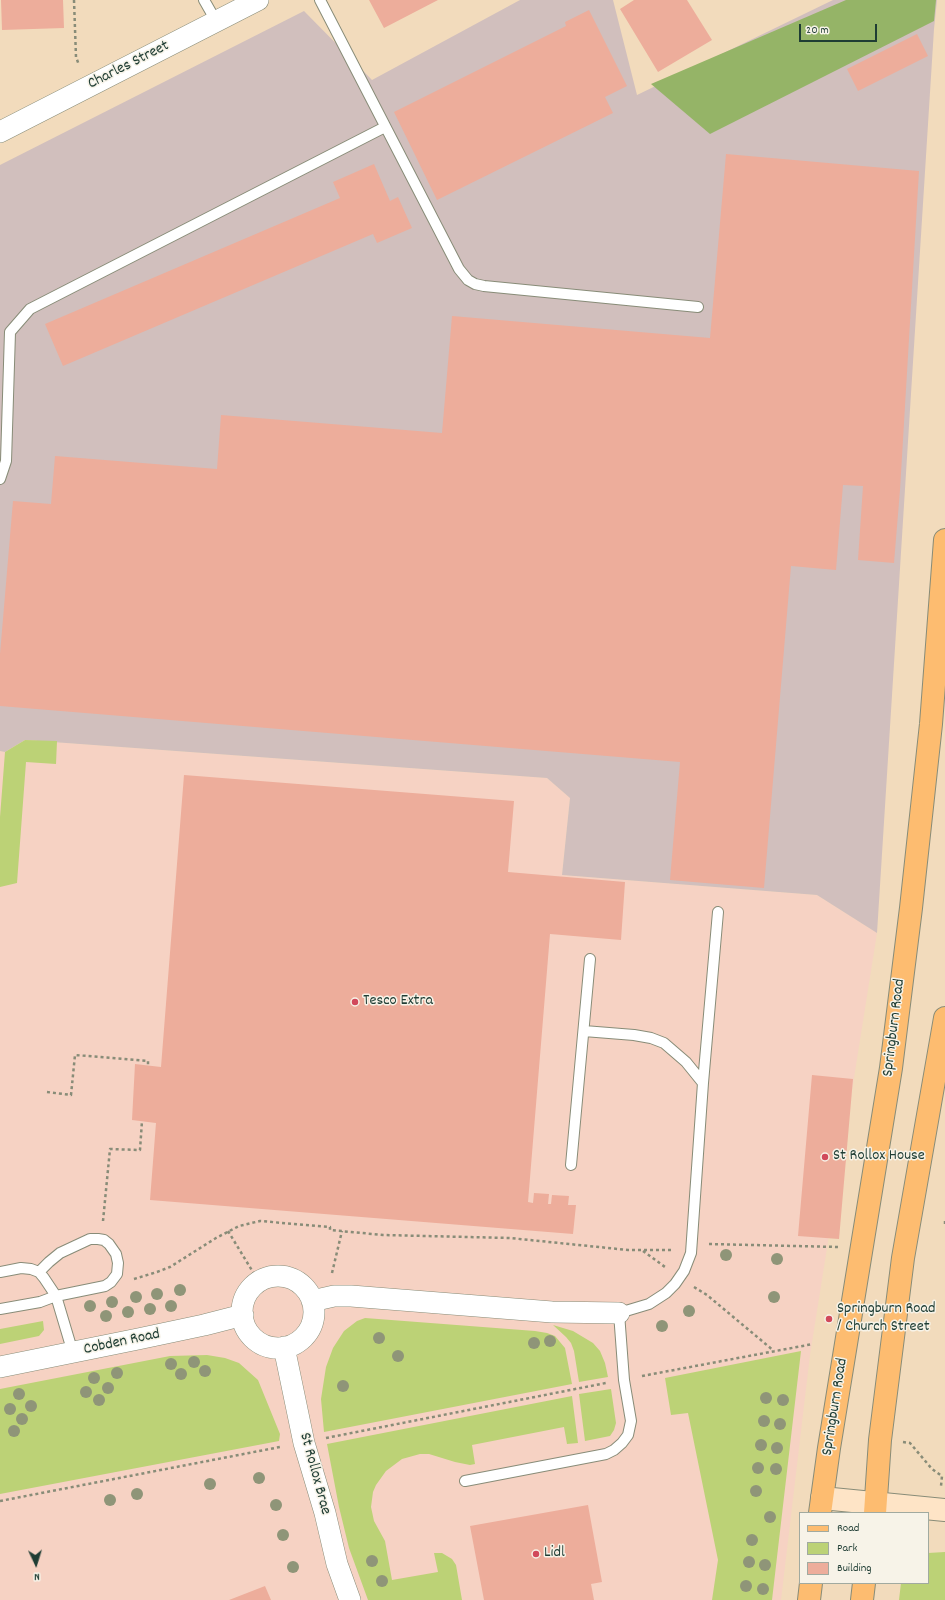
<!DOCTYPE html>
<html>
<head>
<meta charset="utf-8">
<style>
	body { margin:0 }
	#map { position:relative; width:945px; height:1600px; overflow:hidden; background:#f2dbbc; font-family:Dekko,sans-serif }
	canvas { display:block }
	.legend { position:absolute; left:799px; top:1512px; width:130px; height:72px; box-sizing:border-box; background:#f7f3e8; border:1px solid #a1aaa0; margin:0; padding:5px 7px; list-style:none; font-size:12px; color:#1f3d34 }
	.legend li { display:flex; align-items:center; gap:8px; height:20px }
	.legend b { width:20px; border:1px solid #a1aaa0 }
	.north { position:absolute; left:16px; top:1544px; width:40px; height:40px; -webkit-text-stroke:3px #f7f3e8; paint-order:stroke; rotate:176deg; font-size:11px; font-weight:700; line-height:16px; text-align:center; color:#1f3d34 }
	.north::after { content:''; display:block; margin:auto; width:14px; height:18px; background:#1f3d34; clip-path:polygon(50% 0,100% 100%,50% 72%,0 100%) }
	.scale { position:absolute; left:799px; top:24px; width:78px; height:18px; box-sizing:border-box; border:2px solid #1f3d34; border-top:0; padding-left:5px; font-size:12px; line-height:14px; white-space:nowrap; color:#1f3d34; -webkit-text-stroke:3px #f7f3e8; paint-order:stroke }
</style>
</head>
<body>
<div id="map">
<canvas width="945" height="1600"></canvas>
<ul class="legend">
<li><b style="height:5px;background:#fdbc70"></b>Road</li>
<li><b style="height:11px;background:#bcd276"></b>Park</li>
<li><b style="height:11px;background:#edad9b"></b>Building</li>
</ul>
<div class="north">N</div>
<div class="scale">20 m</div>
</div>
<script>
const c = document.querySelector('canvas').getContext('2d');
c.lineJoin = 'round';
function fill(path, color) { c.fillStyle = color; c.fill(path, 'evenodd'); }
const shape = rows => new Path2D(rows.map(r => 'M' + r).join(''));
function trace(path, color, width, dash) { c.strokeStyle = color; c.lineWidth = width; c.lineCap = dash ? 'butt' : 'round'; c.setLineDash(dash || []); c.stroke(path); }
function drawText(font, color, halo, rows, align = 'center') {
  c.font = font + ' Dekko,sans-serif'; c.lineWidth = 3; c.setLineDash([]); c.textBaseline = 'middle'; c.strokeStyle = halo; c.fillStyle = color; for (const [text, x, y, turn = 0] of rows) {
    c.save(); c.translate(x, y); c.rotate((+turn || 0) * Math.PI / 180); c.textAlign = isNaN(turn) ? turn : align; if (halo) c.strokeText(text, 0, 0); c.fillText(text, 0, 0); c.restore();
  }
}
fill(shape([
	[25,740,547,778,570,798,562,875,817,895,877,933,810,1355,781,1600,0,1600,0,751,5,752]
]), '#f6d2c3');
fill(shape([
	[520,0,613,0,637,95,833,0,937,0,934,29,877,933,817,895,562,875,570,798,547,778,25,740,5,752,0,751,0,165,304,11,372,80]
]), '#d1bfbd');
fill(shape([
	[25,740,57,741,56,764,26,762,17,883,0,887,0,817,5,752],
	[365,1318,535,1331,547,1333,555,1336,565,1348,572,1384,324,1432,321,1399,326,1367,333,1348,344,1331,357,1321],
	[43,1321,44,1330,39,1336,0,1344,0,1329],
	[553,1325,573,1331,593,1343,600,1351,605,1363,608,1377,579,1382,574,1351,571,1343,566,1337],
	[801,1351,772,1600,712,1600,718,1560,688,1413,671,1415,665,1378],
	[207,1355,225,1358,239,1363,258,1380,280,1434,279,1441,0,1494,0,1389,170,1356],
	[611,1389,616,1423,614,1430,610,1436,585,1441,579,1394],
	[572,1396,578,1443,567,1444,564,1427,472,1445,475,1464,470,1465,455,1462,429,1454,420,1454,402,1459,386,1471,376,1485,373,1492,371,1507,374,1521,385,1541,392,1580,438,1572,434,1553,442,1553,452,1559,456,1565,462,1600,368,1600,349,1548,339,1507,327,1444],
	[945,1552,945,1600,899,1600,901,1583,928,1583,928,1553]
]), '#bcd276');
fill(shape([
	[846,0,936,0,934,21,710,134,651,84]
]), '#95b467');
fill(shape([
	[1,0,63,0,64,28,2,30],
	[369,0,438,0,384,28],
	[634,0,687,0,712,40,658,72,620,9],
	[589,10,627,86,605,97,613,113,437,200,394,112,566,26,565,22],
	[917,34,928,56,858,91,847,69],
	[726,154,919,171,900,490,894,563,858,560,863,486,843,485,836,570,791,566,764,888,670,880,680,762,0,706,0,654,13,501,51,504,55,456,217,469,221,415,442,433,452,316,710,338],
	[374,164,390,201,398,197,412,228,377,243,373,234,63,366,45,324,340,198,333,182],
	[184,775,514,801,508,872,625,882,621,940,550,934,528,1202,533,1203,534,1193,549,1194,548,1204,551,1204,552,1195,569,1196,568,1205,576,1205,573,1234,150,1200,156,1123,132,1120,135,1064,161,1067],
	[812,1075,853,1079,839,1239,798,1236],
	[588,1505,602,1582,591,1584,594,1600,484,1600,470,1526],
	[265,1586,271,1600,229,1600]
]), '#edad9b');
const lane = shape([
	[204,0,216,21],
	[320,0,459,269,468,280,475,284,484,286,698,307],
	[0,479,6,461,10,332,30,309,385,127],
	[584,1031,634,1035,651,1038,664,1043,686,1062,703,1083],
	[571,1165,590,959],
	[0,1272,21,1268,31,1269,39,1272,44,1278,56,1296,73,1353],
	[0,1309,40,1302,56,1296,105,1286,111,1282,117,1274,118,1263,116,1254,109,1244,104,1240,98,1239,90,1239,60,1253,49,1262,39,1272],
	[465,1481,606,1454,614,1450,622,1443,628,1435,631,1421,624,1380,619,1313,649,1304,666,1293,675,1284,684,1271,691,1253,703,1083,718,912]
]);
const street = shape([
	[0,132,258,0],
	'242 1312a36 36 0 1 1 72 0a36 36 0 1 1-72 0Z',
	[312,1301,334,1296,351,1296,552,1312,619,1313],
	[284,1347,304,1443,325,1513,337,1564,350,1600],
	[0,1367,138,1339,204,1325,243,1315]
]);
const secondary = shape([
	[822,1498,945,1510]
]);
const primary = shape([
	[820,1513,829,1448,891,1068,911,908,931,724,945,540],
	[875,1513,880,1440,903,1258,945,1018],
	[809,1600,811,1583],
	[862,1600,864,1583]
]);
trace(lane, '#888c78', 12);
trace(street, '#888c78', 22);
trace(secondary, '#888c78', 24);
trace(primary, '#888c78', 24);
trace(shape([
	[74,0,76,57,79,65],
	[47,1092,71,1095,75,1055,148,1061,148,1065],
	[103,1221,110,1149,140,1150,142,1121],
	[945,1221,945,1224],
	[228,1231,259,1282],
	[709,1244,838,1247],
	[643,1251,665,1267],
	[332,1273,342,1231],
	[134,1279,157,1272,170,1267,216,1238,239,1226,260,1221,330,1227,330,1230,383,1235,510,1238,628,1250,673,1250],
	[694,1287,707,1295,774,1351],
	[642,1376,813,1344],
	[326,1438,606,1383],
	[903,1442,910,1443,932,1469,942,1476,941,1486],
	[0,1501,280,1447]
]), '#888c78', 2.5, [3, 3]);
trace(lane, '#fff', 10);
trace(street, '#fff', 21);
trace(secondary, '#fee4c6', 22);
trace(primary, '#fdbc70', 22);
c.fillStyle = '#8f9578';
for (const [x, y] of [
	[726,1255],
	[777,1259],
	[180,1290],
	[157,1294],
	[136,1297],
	[774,1297],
	[112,1302],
	[90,1306],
	[171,1306],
	[150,1309],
	[689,1311],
	[128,1312],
	[106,1316],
	[662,1326],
	[379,1338],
	[550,1341],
	[534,1343],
	[398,1356],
	[194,1362],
	[171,1364],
	[205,1371],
	[117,1373],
	[181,1374],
	[94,1378],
	[343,1386],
	[108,1388],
	[86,1392],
	[19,1394],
	[766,1398],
	[99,1400],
	[783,1400],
	[31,1406],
	[10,1409],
	[22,1419],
	[764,1421],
	[780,1424],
	[14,1431],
	[761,1445],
	[777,1448],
	[758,1468],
	[776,1469],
	[259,1478],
	[210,1484],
	[756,1491],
	[137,1494],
	[110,1500],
	[276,1505],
	[770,1517],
	[283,1535],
	[752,1540],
	[372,1561],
	[749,1562],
	[765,1565],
	[293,1567],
	[382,1581],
	[746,1586],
	[763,1589]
]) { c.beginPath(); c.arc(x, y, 6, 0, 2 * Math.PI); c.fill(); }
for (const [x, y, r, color] of [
	[355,1002,4,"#d1495b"],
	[825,1157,4,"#d1495b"],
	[829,1319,4,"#d1495b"],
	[536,1554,4,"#d1495b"]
]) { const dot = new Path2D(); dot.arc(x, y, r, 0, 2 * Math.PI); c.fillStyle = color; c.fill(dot); trace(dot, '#f7f3e8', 1.5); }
drawText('16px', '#1f3d34', '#f7f3e8', [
	["Charles Street",129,66,-27],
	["Springburn Road",895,1028,-83],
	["Cobden Road",122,1343,-12],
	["Springburn Road",836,1407,-81],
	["St Rollox Brae",314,1474,75]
]);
drawText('16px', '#1f3d34', '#f7f3e8', [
	["Tesco Extra",363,1002],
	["St Rollox House",833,1157],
	["Springburn Road",837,1310],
	["/ Church Street",837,1328],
	["Lidl",544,1554]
], 'left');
</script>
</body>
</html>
